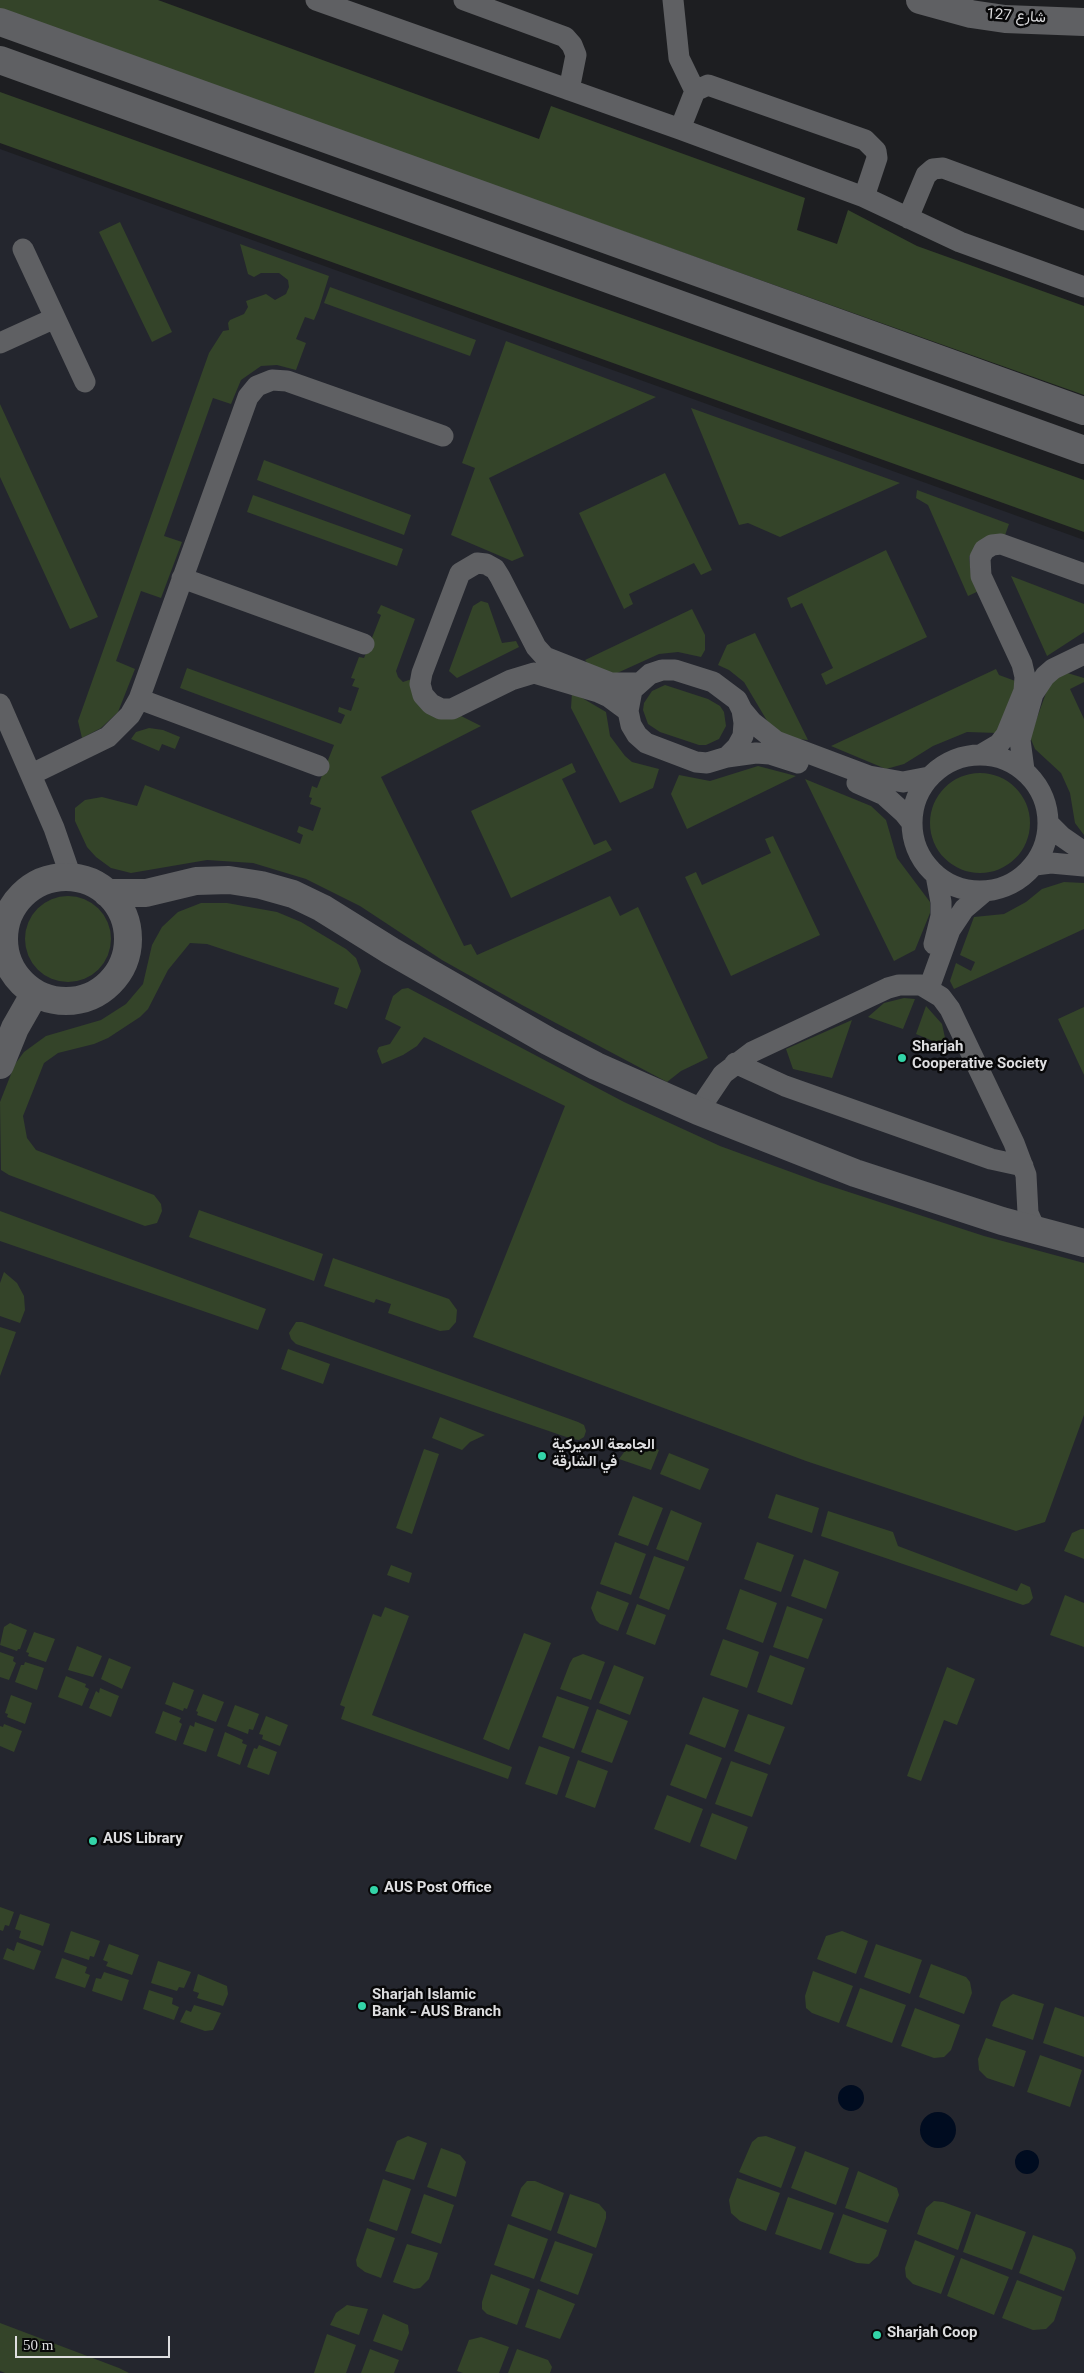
<!DOCTYPE html>
<html>
<head>
<meta charset="utf-8">
<style>
	body { margin:0 }
	#map { position:relative; width:1084px; height:2373px; overflow:hidden; background:#1d1e21; font-family:Georgia,serif }
	canvas { display:block }
	.scale { position:absolute; left:15px; top:2336px; width:155px; height:22px; box-sizing:border-box; border:2px solid #dedee0; border-top:0; padding-left:6px; font-size:15px; line-height:18px; white-space:nowrap; color:#dedee0; -webkit-text-stroke:4px #080809; paint-order:stroke }
</style>
</head>
<body>
<div id="map">
<canvas width="1084" height="2373"></canvas>
<div class="scale">50 m</div>
</div>
<script>
const c = document.querySelector('canvas').getContext('2d');
c.lineJoin = 'round';
function fill(path, color) { c.fillStyle = color; c.fill(path, 'evenodd'); }
const shape = rows => new Path2D(rows.map(r => 'M' + r).join(''));
function trace(path, color, width, dash) { c.strokeStyle = color; c.lineWidth = width; c.lineCap = dash ? 'butt' : 'round'; c.setLineDash(dash || []); c.stroke(path); }
function drawText(font, color, halo, rows, align = 'center') {
  c.font = font + ' Georgia,Vazirmatn,serif'; c.lineWidth = 5; c.setLineDash([]); c.textBaseline = 'middle'; c.strokeStyle = halo; c.fillStyle = color; for (const [text, x, y, turn = 0] of rows) {
    c.save(); c.translate(x, y); c.rotate((+turn || 0) * Math.PI / 180); c.textAlign = isNaN(turn) ? turn : align; if (halo) c.strokeText(text, 0, 0); c.fillText(text, 0, 0); c.restore();
  }
}
fill(shape([
	[0,149,1084,540,1084,2373,0,2373]
]), '#24262e');
fill(shape([
	[0,0,158,0,539,139,551,106,805,198,797,230,837,244,848,210,917,246,1084,306,1084,395,0,10],
	[0,92,1084,480,1084,532,0,143],
	[120,222,172,332,152,342,99,232],
	[240,244,329,276,319,308,314,320,305,317,296,339,306,343,296,370,277,365,261,366,241,380,231,404,213,398,164,536,182,542,161,598,141,591,116,661,135,669,118,712,101,728,82,738,78,721,209,353,223,331,229,330,228,323,230,320,244,314,248,307,246,301,266,294,275,300,286,294,289,287,288,280,279,273,261,273,254,277,248,274],
	[330,287,476,340,470,356,324,303],
	[506,341,656,397,489,478,524,556,512,561,451,535,475,468,462,463],
	[0,404,98,617,70,629,0,477],
	[691,408,900,483,780,537,748,523,739,525],
	[264,460,411,515,404,535,257,480],
	[665,473,712,570,701,575,694,563,629,594,633,604,624,609,579,513],
	[917,490,1009,524,1004,538,978,543,969,557,971,573,981,590,968,596,928,505,916,498],
	[253,495,403,549,397,566,247,512],
	[886,550,927,637,826,685,821,674,833,668,802,603,791,608,787,598],
	[1011,576,1084,604,1084,632,1047,656],
	[481,601,488,603,502,643,516,641,519,647,457,678,449,671,473,606],
	[381,605,415,619,396,671,398,677,403,682,415,678,461,716,481,726,381,777,464,946,471,944,477,955,610,896,620,916,638,907,708,1058,681,1071,667,1082,522,1005,442,960,360,906,306,879,253,863,207,860,131,873,111,868,96,857,87,847,75,821,75,808,85,800,102,797,137,806,145,785,300,844,303,835,297,832,299,826,313,831,321,808,310,804,312,798,309,797,312,786,317,788,334,745,180,688,187,668,341,724,345,715,338,712,339,707,351,711,359,688,352,686,355,679,351,678,359,657,364,658,381,615,377,613],
	[692,609,705,635,705,650,701,657,678,652,659,654,615,674,589,665,585,660],
	[755,633,808,740,789,738,769,724,744,682,729,670,718,665,727,645],
	[996,669,999,675,1018,682,998,733,967,732,933,746,904,764,886,769,831,746],
	[1064,672,1084,678,1084,682,1070,689,1084,719,1084,835,1075,823,1070,793,1061,773,1035,749,1030,737,1050,682],
	[665,685,708,699,720,706,724,712,726,726,719,739,706,745,699,745,660,732,648,724,643,710,644,703,652,691],
	[572,692,606,712,610,736,625,756,632,762,659,769,653,788,620,803,571,708],
	[149,728,163,730,180,737,175,749,162,744,159,751,131,739,136,732],
	[572,763,576,772,562,779,594,845,606,840,612,850,511,898,471,811],
	[758,766,796,776,687,829,671,794,679,775,710,781],
	'930 823a50 50 0 1 1 100 0a50 50 0 1 1-100 0Z',
	[805,779,871,806,886,820,897,858,930,902,930,913,915,950,894,961],
	[773,836,820,935,731,976,685,877,696,872,702,885,771,853,765,839],
	[1064,882,1084,883,1084,929,954,989,950,981,956,963,971,971,975,962,960,955,974,917,1004,914,1026,902,1042,889],
	'25 939a43 43 0 1 1 86 0a43 43 0 1 1-86 0Z',
	[201,903,227,903,277,912,301,922,346,949,356,958,361,971,347,1009,334,1004,339,988,207,944,190,943,168,970,148,1009,140,1017,108,1038,94,1044,58,1053,44,1063,23,1116,27,1138,36,1150,154,1195,161,1204,162,1211,157,1223,145,1226,9,1175,1,1170,0,1102,15,1064,24,1052,46,1036,101,1020,126,1004,143,984,152,945,162,927,178,912],
	[408,988,624,1102,720,1146,821,1183,984,1236,1084,1263,1084,1415,1045,1522,1016,1531,806,1461,473,1337,565,1106,424,1037,417,1046,403,1055,382,1064,377,1051,379,1047,390,1044,401,1027,385,1019,393,996,402,989],
	[904,998,915,999,903,1029,868,1017,884,1003],
	[926,1006,942,1024,947,1047,916,1034],
	[1084,1007,1084,1075,1058,1019],
	[852,1020,832,1078,793,1069,786,1049],
	[199,1210,323,1254,314,1281,189,1237],
	[0,1211,266,1309,258,1330,0,1241],
	[333,1258,449,1299,457,1310,456,1322,449,1330,440,1331,388,1313,391,1304,376,1299,374,1303,324,1286],
	[4,1272,17,1283,24,1296,25,1310,20,1323,0,1316,0,1283],
	[296,1322,302,1322,578,1422,584,1425,586,1431,584,1437,579,1440,572,1439,296,1344,291,1339,289,1333],
	[0,1327,16,1332,0,1376],
	[288,1349,330,1364,323,1384,281,1369],
	[440,1417,485,1435,470,1442,462,1450,432,1438],
	[634,1439,659,1450,651,1470,619,1459],
	[424,1449,439,1454,412,1534,396,1528],
	[669,1453,709,1469,700,1490,660,1474],
	[776,1494,819,1508,812,1533,768,1518],
	[633,1496,663,1508,648,1546,618,1535],
	[671,1510,702,1523,688,1561,656,1549],
	[828,1511,893,1532,898,1546,1017,1591,1021,1583,1030,1587,1033,1598,1029,1603,1023,1605,821,1536],
	[1081,1529,1084,1529,1084,1559,1064,1551,1072,1533],
	[615,1542,646,1554,631,1595,600,1584],
	[757,1542,794,1555,781,1592,744,1579],
	[654,1556,685,1567,669,1610,639,1598],
	[804,1559,839,1572,826,1609,791,1596],
	[391,1565,412,1573,409,1583,387,1575],
	[740,1589,777,1603,763,1643,726,1629],
	[597,1591,629,1603,618,1631,600,1624,596,1620,591,1608],
	[1065,1595,1084,1603,1084,1647,1050,1635],
	[637,1604,666,1615,655,1645,626,1634],
	[787,1606,823,1619,808,1659,773,1647],
	[385,1607,409,1616,372,1715,512,1767,508,1779,341,1719,345,1707,340,1705,373,1614,381,1617],
	[10,1623,27,1630,20,1649,18,1649,17,1651,0,1645,4,1627],
	[34,1632,55,1639,46,1662,28,1656,29,1653,26,1652],
	[524,1633,551,1643,509,1750,483,1739],
	[723,1639,759,1652,747,1688,710,1675],
	[77,1646,102,1656,93,1677,68,1670],
	[0,1652,14,1657,13,1661,16,1663,9,1680,0,1677],
	[583,1654,605,1662,591,1700,560,1689,570,1663,573,1658],
	[770,1655,805,1668,792,1705,757,1692],
	[109,1658,131,1667,122,1689,101,1679],
	[25,1662,44,1668,37,1690,15,1682,21,1665,24,1665],
	[614,1665,644,1677,630,1715,599,1703],
	[947,1667,975,1679,957,1725,944,1720,921,1781,907,1776],
	[66,1676,86,1684,85,1687,89,1689,82,1706,58,1697],
	[173,1682,194,1690,187,1709,184,1708,183,1711,165,1704],
	[100,1688,119,1696,111,1717,89,1708,96,1691,99,1693],
	[203,1694,224,1702,216,1722,197,1715,198,1712,196,1711],
	[11,1695,32,1703,25,1724,7,1717,8,1714,5,1713],
	[557,1696,589,1707,574,1749,542,1737],
	[703,1697,739,1710,725,1748,689,1734],
	[235,1705,259,1714,253,1730,249,1729,248,1734,227,1726],
	[597,1709,628,1721,612,1763,581,1752],
	[163,1711,181,1718,179,1722,182,1724,176,1741,155,1733],
	[748,1714,785,1727,770,1765,734,1751],
	[266,1716,288,1725,280,1746,262,1739,263,1735,259,1734],
	[195,1722,214,1729,206,1752,183,1744,190,1725,194,1727],
	[4,1724,22,1731,14,1752,0,1746,0,1726,3,1727],
	[225,1732,243,1740,242,1743,247,1745,240,1765,217,1756],
	[686,1744,722,1758,706,1799,670,1785],
	[259,1745,277,1752,269,1775,247,1767,254,1748,257,1749],
	[539,1746,570,1757,557,1795,525,1784],
	[578,1760,608,1771,595,1808,565,1797],
	[731,1761,768,1774,752,1817,715,1804],
	[667,1795,703,1809,690,1843,654,1829],
	[712,1813,748,1827,736,1860,700,1846],
	[0,1907,14,1912,9,1926,5,1925,3,1931,0,1930],
	[20,1914,50,1924,43,1946,19,1938,21,1931,15,1929],
	[71,1931,100,1941,94,1957,90,1956,89,1960,64,1952],
	[842,1931,868,1941,856,1974,817,1959,826,1936],
	[17,1942,41,1951,34,1970,3,1959,7,1948,14,1951],
	[109,1944,139,1955,132,1975,106,1966,108,1962,103,1960],
	[876,1944,922,1960,910,1994,864,1977],
	[62,1958,87,1967,85,1973,90,1975,85,1988,55,1978],
	[158,1961,191,1972,184,1988,179,1987,177,1991,151,1983],
	[931,1964,966,1977,970,1982,972,1993,964,2014,919,1997],
	[813,1971,853,1986,839,2023,812,2013,806,2008,805,1996],
	[104,1972,129,1980,122,2001,92,1991,96,1978,101,1979],
	[198,1974,227,1986,228,1994,223,2006,197,1998,199,1993,193,1991],
	[860,1988,906,2005,892,2043,846,2026],
	[149,1990,173,1998,172,2004,179,2007,174,2020,143,2009],
	[1013,1994,1044,2004,1033,2040,992,2026,1001,2002],
	[194,2005,221,2013,213,2030,205,2031,180,2022,186,2010,191,2012],
	[1055,2007,1084,2017,1084,2057,1043,2043],
	[915,2008,960,2025,951,2050,944,2057,934,2058,901,2046],
	[986,2038,1026,2051,1014,2087,987,2078,979,2070,978,2059],
	[1040,2055,1082,2070,1070,2107,1027,2092],
	[408,2136,427,2143,414,2180,385,2171,397,2141],
	[766,2136,796,2147,781,2188,739,2172,752,2142,758,2137],
	[441,2148,460,2155,466,2162,456,2197,427,2187],
	[805,2151,849,2168,836,2205,791,2188],
	[858,2171,897,2188,899,2195,888,2223,845,2208],
	[737,2178,780,2193,766,2231,740,2221,731,2213,729,2200],
	[383,2179,411,2189,397,2231,369,2221],
	[527,2181,535,2181,564,2193,551,2231,511,2216,521,2188],
	[424,2194,454,2205,441,2244,411,2233],
	[570,2194,599,2204,606,2212,606,2218,596,2248,557,2233],
	[788,2197,834,2213,821,2250,775,2234],
	[934,2201,943,2202,971,2212,958,2250,917,2234,926,2208],
	[843,2214,887,2230,878,2256,869,2264,857,2263,829,2253],
	[976,2214,1026,2232,1012,2270,963,2252],
	[508,2224,548,2239,534,2279,494,2265],
	[367,2228,395,2238,381,2278,365,2272,357,2266,356,2260],
	[1033,2235,1072,2249,1075,2253,1076,2258,1064,2291,1019,2273],
	[915,2240,955,2256,941,2294,913,2284,906,2277,905,2268],
	[555,2241,593,2254,578,2295,540,2281],
	[407,2244,438,2253,429,2279,420,2288,414,2289,393,2282],
	[961,2258,1009,2277,994,2315,947,2296],
	[491,2274,530,2289,517,2325,487,2314,482,2309,482,2302],
	[1017,2280,1062,2297,1054,2321,1046,2329,1033,2330,1002,2318],
	[538,2289,575,2304,560,2339,525,2327],
	[347,2305,368,2309,359,2335,330,2325,336,2313],
	[383,2314,408,2325,409,2333,402,2351,373,2341],
	[0,2323,119,2368,129,2373,5,2373,0,2371],
	[327,2334,356,2345,346,2373,314,2373],
	[481,2337,509,2347,499,2373,463,2373,457,2371,469,2340],
	[370,2349,399,2360,394,2373,361,2373],
	[517,2349,548,2360,552,2367,550,2373,508,2373]
]), '#344429');
fill(shape([
	'838 2098a13 13 0 1 1 26 0a13 13 0 1 1-26 0Z',
	'920 2130a18 18 0 1 1 36 0a18 18 0 1 1-36 0Z',
	'1015 2162a12 12 0 1 1 24 0a12 12 0 1 1-24 0Z'
]), '#000c20');
trace(shape([
	[316,0,680,129,864,197,960,242,1084,287],
	[464,0,565,37,572,45,576,55,569,90],
	[673,0,679,58,695,91],
	[680,129,695,91,708,85,865,140,876,151,877,158,864,197],
	[908,218,926,175,933,169,943,168,1084,220],
	[23,249,85,382],
	[0,343,55,318],
	[182,578,364,644],
	[662,670,675,670,713,682,737,700,742,710,744,723,743,736,737,747,727,757,707,763,696,762,646,743,637,735,631,725,628,711,632,690,650,674,662,670],
	[139,699,319,766],
	[0,704,54,828,71,877],
	[742,710,752,722,776,741,869,776,903,782,929,777],
	[628,711,609,697,598,692,534,673,511,680,452,709,441,709,431,704,423,695,420,684,422,673,460,573,477,563,486,564,495,569,500,577,536,647,545,657,611,683,638,683],
	[982,754,999,744,1006,735,1024,691,1025,677,1022,664,981,576,980,558,984,550,992,545,1001,544,1084,574],
	'912 823a68 68 0 1 1 136 0a68 68 0 1 1-136 0Z',
	[727,757,756,753,770,754,798,763],
	[1024,770,1020,740,1033,694,1045,676,1053,669,1084,654],
	[32,774,108,737,130,715,139,699,248,397,257,386,272,380,287,381,443,436],
	[857,783,884,795,904,813,912,823],
	[1049,824,1061,836,1084,852],
	[1035,865,1051,863,1084,866],
	[0,918,6,921],
	[934,944,941,916,941,902,936,875],
	[929,988,950,930,964,909,984,892],
	[735,1063,785,1086,991,1159,1023,1166],
	[698,1111,723,1074,752,1052,888,988,899,985,921,985,941,997,950,1009,1014,1143,1026,1175,1028,1213,1036,1231]
]), '#5f6063', 21);
trace(shape([
	[920,0,971,14,1005,19,1084,22],
	[0,22,1084,411],
	[0,60,1084,450],
	'4 939a62 62 0 1 1 124 0a62 62 0 1 1-124 0Z',
	[107,893,146,893,196,881,229,880,261,885,293,894,322,908,391,951,548,1041,596,1066,698,1111,855,1173,1002,1221,1084,1243],
	[0,1065,15,1028,35,993]
]), '#5f6063', 28);
for (const [x, y, r, color] of [
	[902,1058,5,"#33d4a8"],
	[542,1456,5,"#33d4a8"],
	[93,1841,5,"#33d4a8"],
	[374,1890,5,"#33d4a8"],
	[362,2006,5,"#33d4a8"],
	[877,2335,5,"#33d4a8"]
]) { const dot = new Path2D(); dot.arc(x, y, r, 0, 2 * Math.PI); c.fillStyle = color; c.fill(dot); trace(dot, '#080809', 2); }
drawText('15px', '#dedee0', '#080809', [
	["شارع 127",1016,18,4]
]);
drawText('bold 15px', '#dedee0', '#080809', [
	["Sharjah",912,1049],
	["Cooperative Society",912,1066],
	["الجامعة الاميركية",552,1447],
	["في الشارقة",552,1464],
	["AUS Library",103,1841],
	["AUS Post Office",384,1890],
	["Sharjah Islamic",372,1997],
	["Bank - AUS Branch",372,2014],
	["Sharjah Coop",887,2335]
], 'left');
</script>
</body>
</html>
